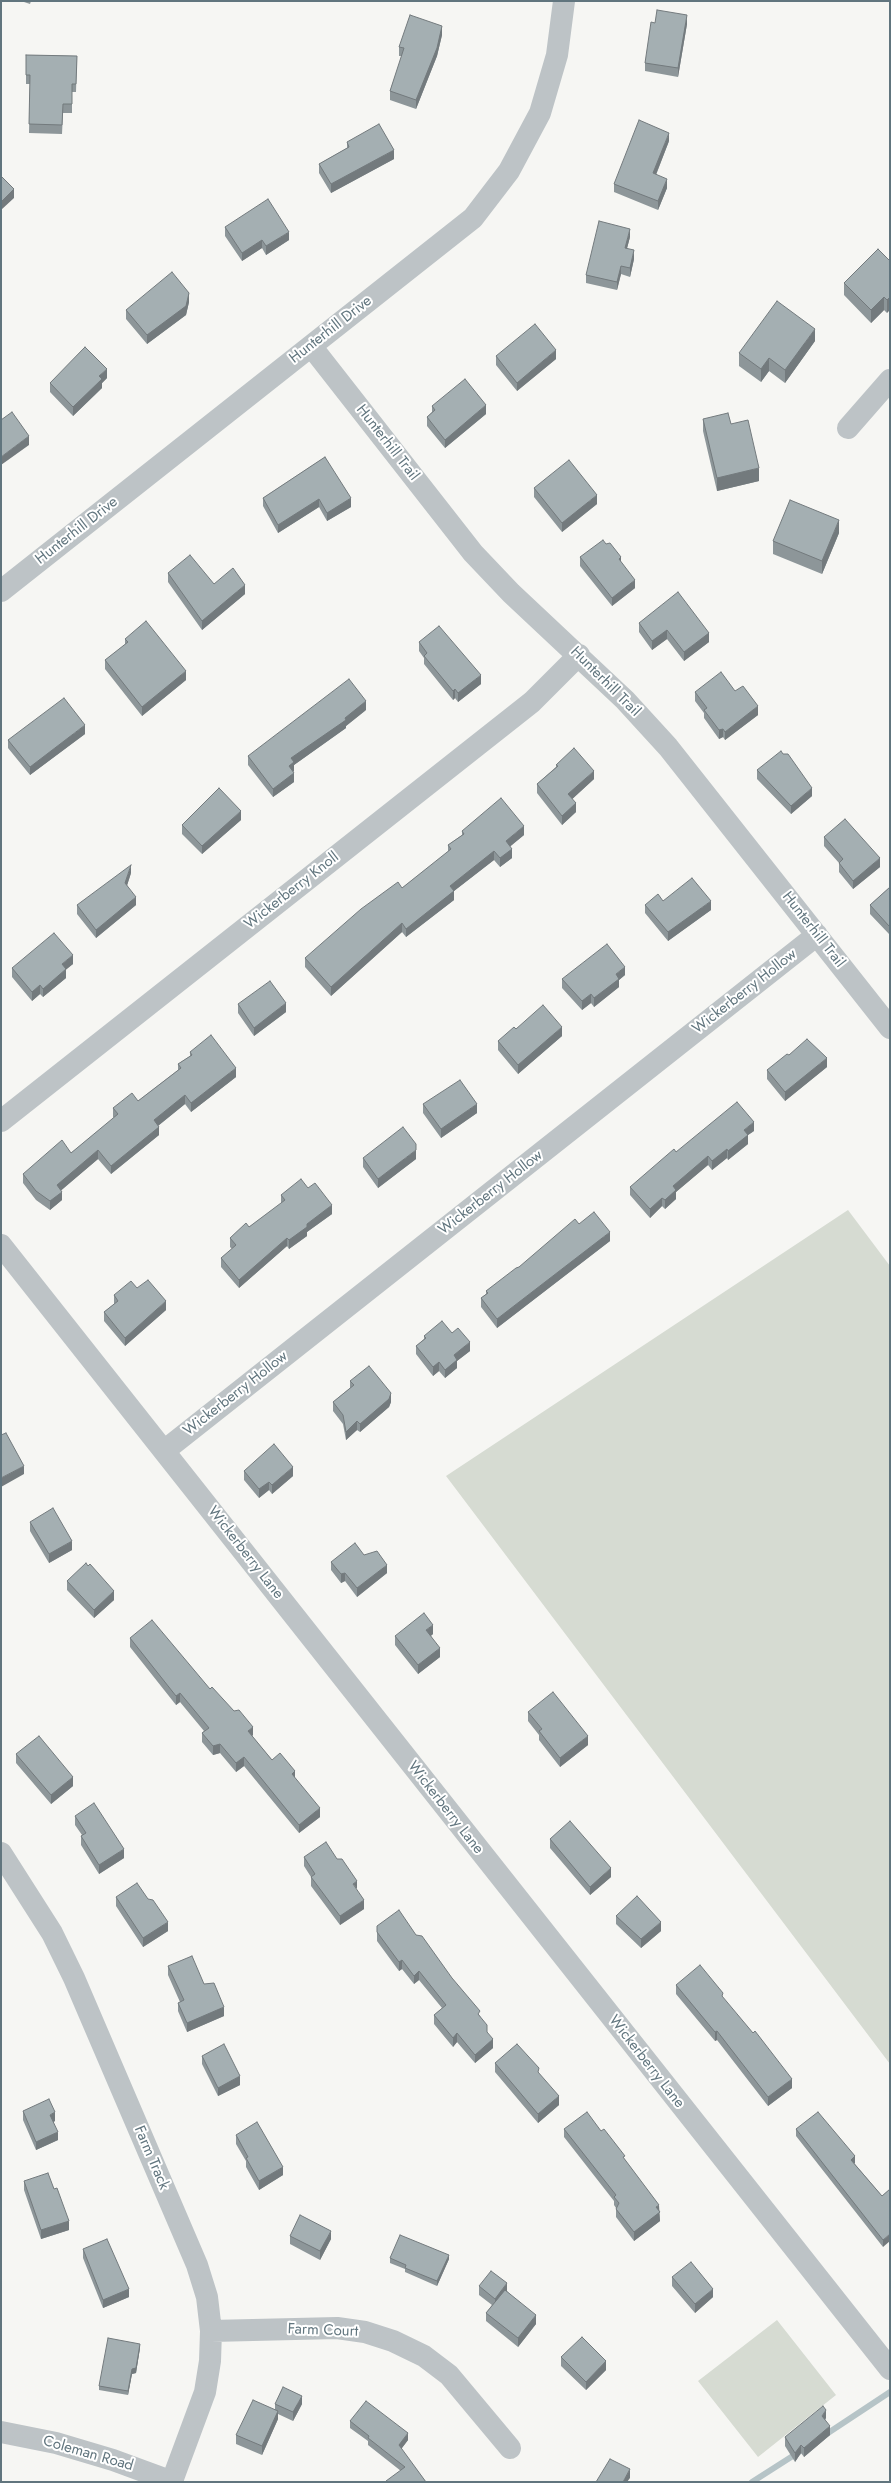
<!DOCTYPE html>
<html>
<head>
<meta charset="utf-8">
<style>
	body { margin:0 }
	#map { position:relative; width:891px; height:2483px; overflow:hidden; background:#f6f6f3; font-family:Jost,sans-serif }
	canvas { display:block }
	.frame { position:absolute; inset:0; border:2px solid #61757e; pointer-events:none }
</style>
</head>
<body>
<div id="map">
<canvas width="891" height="2483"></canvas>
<div class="frame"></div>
</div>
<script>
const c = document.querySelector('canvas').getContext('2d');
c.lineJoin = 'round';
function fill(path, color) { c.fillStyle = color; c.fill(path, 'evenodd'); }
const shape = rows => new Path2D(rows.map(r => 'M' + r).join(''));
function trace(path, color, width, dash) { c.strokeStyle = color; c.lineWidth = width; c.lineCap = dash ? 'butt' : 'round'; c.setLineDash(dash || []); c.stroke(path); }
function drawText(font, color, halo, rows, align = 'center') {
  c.font = font + ' Jost,sans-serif'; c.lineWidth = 4; c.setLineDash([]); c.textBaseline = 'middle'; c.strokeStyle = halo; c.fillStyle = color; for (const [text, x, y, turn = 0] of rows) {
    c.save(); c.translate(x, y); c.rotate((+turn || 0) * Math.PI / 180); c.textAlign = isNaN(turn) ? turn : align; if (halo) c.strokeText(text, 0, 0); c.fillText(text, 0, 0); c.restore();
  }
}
fill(shape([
	[848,1210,890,1266,890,2064,446,1476],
	[777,2320,836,2395,758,2457,698,2381]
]), '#d6dbd2');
trace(shape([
	[825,2435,890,2392],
	[752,2482,799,2452]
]), '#b6c4c7', 6);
trace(shape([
	[311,346,473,553,511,593,625,700,668,747,890,1028],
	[848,428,890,380],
	[1,591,473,218,509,171,540,113,557,55,564,1],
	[1,1121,532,702,579,655],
	[1,1245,890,2369],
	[164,1451,817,935],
	[1,1853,52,1933,74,1978,197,2265,207,2297,211,2331,210,2361,205,2392,172,2481],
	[211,2331,337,2328,365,2332,393,2341,424,2356,449,2375,510,2448]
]), '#bdc3c6', 22);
trace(shape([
	[1,2432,56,2443,113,2460,173,2482]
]), '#bdc3c6', 22);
fill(shape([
	[21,1,31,1,30,4],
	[655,23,687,24,678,77,645,71,645,63],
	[442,35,437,56,416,109,390,100,390,91,402,56,399,56,399,47],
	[26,55,77,56,76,92,72,92,72,113,63,113,62,134,29,133,30,84,26,84],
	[669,141,656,175,667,188,658,210,614,192,614,184],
	[347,142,394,159,331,193,319,173,319,164,347,148],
	[225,227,289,240,266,255,262,248,242,261,225,236],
	[630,237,627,248,634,259,630,277,621,274,617,290,586,283,586,275],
	[890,261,887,313,884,310,871,323,844,295,844,283],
	[189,302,186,315,147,344,126,319,126,310],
	[815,341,785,383,769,371,761,382,739,366,739,353],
	[496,356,556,359,517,391,496,365],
	[107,378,102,383,102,388,73,416,50,392,50,383],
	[432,406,486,414,445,448,427,426,427,417,432,412],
	[703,419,731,424,759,481,717,491,703,431],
	[325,457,351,507,327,521,319,507,278,533,263,506,263,498],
	[534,488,597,504,562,532,534,497],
	[839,533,822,574,773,554,773,541],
	[606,544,621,563,635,588,612,606,580,566,580,557],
	[168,573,245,594,202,630,168,582],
	[639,623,709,633,709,642,684,661,667,639,652,650,639,632],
	[125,639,186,680,142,716,105,669,105,660,125,645],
	[419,642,481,684,458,702,455,698,453,700,424,664,424,658,419,651],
	[735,691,758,715,725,740,723,737,719,739,704,718,704,713,695,701,695,692],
	[366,710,346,726,346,728,294,765,294,771,293,772,294,782,273,797,248,765,248,756],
	[85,734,30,775,8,748,8,740],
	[556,765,594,779,572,799,576,812,562,825,537,793,537,784,556,767],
	[757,770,812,796,791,814,757,779],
	[241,820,202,854,182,834,182,825],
	[462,831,524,835,510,846,512,858,500,867,494,860,454,891,454,900,406,937,402,932,331,996,305,967,305,958,402,888,448,852,448,845,462,835],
	[824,837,880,867,853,889,839,872,839,863,824,846],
	[131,873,127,885,136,905,96,938,77,914,77,905],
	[890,887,890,933,889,934,870,914,870,905],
	[663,901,711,910,668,941,645,913,645,905],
	[73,964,66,969,66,978,43,997,40,994,32,1001,12,977,12,968],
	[625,975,619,980,619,987,594,1007,591,1003,582,1010,562,988,562,979],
	[238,1004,286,1012,254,1036,238,1013],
	[516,1029,562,1036,518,1074,498,1050,498,1041],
	[190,1052,236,1077,191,1112,185,1104,158,1126,159,1135,111,1174,98,1159,61,1190,62,1200,50,1210,36,1200,23,1183,23,1174,71,1153,114,1118,113,1117,113,1108,138,1101,178,1070,178,1064,190,1056],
	[789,1055,827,1067,785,1101,767,1079,767,1070],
	[423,1104,477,1113,441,1138,423,1113],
	[754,1131,748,1135,748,1144,728,1160,727,1158,712,1170,708,1165,676,1192,676,1199,665,1209,662,1206,650,1218,630,1195,630,1187,676,1152],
	[363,1158,416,1159,378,1188,363,1167],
	[308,1188,332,1214,307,1232,307,1236,289,1249,287,1246,239,1288,221,1267,221,1258,232,1249,230,1247,230,1238,249,1227,281,1204,281,1195],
	[579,1224,610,1241,497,1328,481,1307,481,1298,486,1294,486,1291],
	[114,1295,166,1310,125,1346,104,1321,104,1312,114,1304],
	[452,1333,470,1351,457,1361,457,1368,445,1378,439,1371,433,1376,416,1354,416,1346,424,1339,424,1336],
	[350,1381,391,1402,389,1407,360,1432,357,1430,346,1440,343,1424,333,1411,333,1402,350,1388],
	[244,1471,293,1476,272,1494,269,1490,259,1498,244,1480],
	[30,1522,72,1550,49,1563,30,1531],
	[364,1555,387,1573,357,1597,345,1581,341,1583,331,1570,331,1562],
	[88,1566,114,1600,94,1618,67,1590,67,1581],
	[433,1634,431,1636,440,1657,418,1674,395,1645,395,1636],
	[130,1638,210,1689,253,1735,252,1736,272,1760,295,1778,320,1817,299,1833,244,1766,236,1772,220,1753,213,1755,202,1742,202,1733,204,1731,180,1702,176,1705,130,1647],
	[528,1712,588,1745,560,1767,539,1740,539,1735,528,1721],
	[16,1754,73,1786,51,1804,16,1763],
	[75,1816,124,1858,99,1874,81,1845,81,1836,82,1835,75,1825],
	[550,1839,611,1877,590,1895,550,1848],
	[304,1857,364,1909,340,1925,311,1886,311,1877,304,1866],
	[116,1897,148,1899,168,1931,143,1947,116,1906],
	[616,1916,661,1931,641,1948,616,1924],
	[377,1926,416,1935,480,2016,487,2032,493,2048,475,2063,457,2042,453,2047,434,2024,434,2015,442,2008,419,1980,414,1984,402,1969,399,1971,377,1941],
	[168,1966,204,1984,224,2016,187,2032,178,2011,178,2003,180,2002,168,1975],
	[676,1985,723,1998,792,2088,768,2106,717,2040,715,2041,676,1994],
	[202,2056,240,2085,218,2096,202,2064],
	[495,2063,539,2074,559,2105,538,2123,495,2072],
	[23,2111,55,2121,53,2122,58,2140,36,2150,23,2120],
	[564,2129,601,2131,625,2160,659,2211,660,2221,634,2241,616,2217,616,2208,614,2205,614,2201,564,2137],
	[796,2129,855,2163,854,2163,882,2196,890,2189,883,2247,796,2136],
	[236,2135,283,2175,259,2190,246,2167,246,2161,236,2144],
	[24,2181,54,2189,69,2230,41,2239,24,2190],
	[290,2236,331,2239,320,2260,290,2244],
	[83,2249,129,2297,103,2308,83,2258],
	[390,2258,449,2259,437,2286,405,2272,405,2269,390,2263],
	[672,2277,713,2297,695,2313,672,2286],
	[479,2286,507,2291,536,2324,518,2347,486,2321,486,2313,492,2305,479,2295],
	[140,2348,136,2373,132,2374,128,2395,99,2390,99,2386],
	[561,2357,606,2370,586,2390,561,2366],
	[275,2404,302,2404,293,2421,278,2414,278,2419,262,2455,236,2444,236,2435,275,2409],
	[826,2418,825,2420,830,2435,804,2457,801,2453,795,2462,785,2446,785,2437],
	[350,2421,408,2440,401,2449,426,2482,386,2482,401,2471,368,2445,368,2441,350,2428]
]), '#8d9699');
fill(shape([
	[687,15,687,24,678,77,678,68],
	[442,26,442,35,437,56,416,109,416,100],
	[669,133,669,141,653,182,653,173],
	[394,150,394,159,331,193,331,184],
	[667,179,667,188,658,210,658,201],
	[14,189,14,198,1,210,1,202],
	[630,229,630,237,625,256,625,248],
	[289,232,289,240,266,255,266,246],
	[262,240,262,248,242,261,242,253],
	[634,250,634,259,630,277,630,268],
	[621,266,621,274,617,290,617,282],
	[189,293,189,302,186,315,147,344,147,335],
	[884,297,884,310,871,323,871,310],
	[890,297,890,310,887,313,887,300],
	[815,329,815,341,785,383,785,370],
	[556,350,556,359,517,391,517,383],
	[769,358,769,371,761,382,761,369],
	[107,369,107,378,102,383,102,388,73,416,73,407,99,376],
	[486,405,486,414,445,448,445,440],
	[29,436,29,445,1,465,1,457],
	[759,468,759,481,717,491,717,478],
	[597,495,597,504,562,532,562,523],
	[351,498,351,507,327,521,327,513],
	[319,499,319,507,278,533,278,525],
	[839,520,839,533,822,574,822,561],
	[621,557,621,566,619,559],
	[635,580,635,588,612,606,612,598],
	[245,585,245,594,202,630,202,621],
	[667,630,667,639,652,650,652,641],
	[709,633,709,642,684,661,684,652],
	[186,671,186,680,142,716,142,707],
	[481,675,481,684,458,702,458,693],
	[455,689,455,698,453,700,453,691],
	[366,701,366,710,346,726,346,728,294,765,294,771,289,774,289,766,291,758],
	[758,706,758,715,725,740,725,732],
	[85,725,85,734,30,775,30,767],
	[723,729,723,737,719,739,719,730],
	[594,771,594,779,568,803,568,794],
	[294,773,294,782,273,797,273,789],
	[812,788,812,796,791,814,791,806],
	[576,803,576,812,562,825,562,816],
	[241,811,241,820,202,854,202,846],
	[524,826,524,835,506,850,506,841],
	[512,849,512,858,500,867,500,858],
	[494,851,494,860,454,891,454,900,406,937,406,929,450,886],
	[880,858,880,867,853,889,853,881],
	[131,865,131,873,125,892,125,883],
	[136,897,136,905,96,938,96,930],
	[711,901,711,910,668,941,668,932],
	[402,923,402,932,331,996,331,987],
	[890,924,890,933,889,934,889,926],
	[73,955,73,964,62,973,62,964],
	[625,967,625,975,619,980,619,987,594,1007,594,998,616,974],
	[66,969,66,978,43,997,43,989],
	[40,985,40,994,32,1001,32,992],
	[591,994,591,1003,582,1010,582,1001],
	[286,1003,286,1012,254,1036,254,1028],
	[562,1027,562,1036,518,1074,518,1065],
	[827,1058,827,1067,785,1101,785,1092],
	[236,1068,236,1077,191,1112,191,1103],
	[185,1095,185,1104,154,1129,154,1120],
	[477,1104,477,1113,441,1138,441,1129],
	[754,1122,754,1131,748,1135,748,1144,728,1160,728,1151,744,1130],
	[159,1127,159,1135,111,1174,111,1166],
	[727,1149,727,1158,712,1170,712,1161],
	[98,1150,98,1159,57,1194,57,1185],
	[416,1150,416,1159,378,1188,378,1179],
	[708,1156,708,1165,676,1192,676,1199,665,1209,665,1200,673,1186],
	[62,1192,62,1200,50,1210,50,1201],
	[662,1198,662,1206,650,1218,650,1209],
	[332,1205,332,1214,307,1232,307,1236,289,1249,289,1240,307,1224],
	[610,1232,610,1241,497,1328,497,1319],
	[287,1238,287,1246,239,1288,239,1280],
	[166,1301,166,1310,125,1346,125,1338],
	[470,1342,470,1351,457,1361,457,1368,445,1378,445,1370,454,1355],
	[439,1362,439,1371,433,1376,433,1367],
	[391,1393,391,1402,389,1407,360,1432,360,1424],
	[357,1421,357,1430,346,1440,346,1432],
	[24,1466,24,1474,1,1487,1,1478],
	[293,1467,293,1476,272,1494,272,1485],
	[269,1482,269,1490,259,1498,259,1489],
	[72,1541,72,1550,49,1563,49,1554],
	[387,1565,387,1573,357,1597,357,1588],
	[345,1573,345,1581,341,1583,341,1574],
	[114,1591,114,1600,94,1618,94,1610],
	[433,1625,433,1634,426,1639,426,1630],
	[440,1648,440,1657,418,1674,418,1665],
	[180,1693,180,1702,176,1705,176,1696],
	[253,1727,253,1735,248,1739,248,1731],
	[588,1736,588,1745,560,1767,560,1758],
	[220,1744,220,1753,213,1755,213,1746],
	[244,1757,244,1766,236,1772,236,1763],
	[295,1771,295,1780,292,1774],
	[73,1777,73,1786,51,1804,51,1795],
	[320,1808,320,1817,299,1833,299,1825],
	[124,1849,124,1858,99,1874,99,1865],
	[611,1868,611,1877,590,1895,590,1887],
	[357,1881,357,1889,353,1884],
	[364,1900,364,1909,340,1925,340,1916],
	[168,1922,168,1931,143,1947,143,1938],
	[661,1922,661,1931,641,1948,641,1939],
	[402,1960,402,1969,399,1971,399,1962],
	[419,1971,419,1980,414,1984,414,1976],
	[224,2007,224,2016,187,2032,187,2023],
	[717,2031,717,2040,715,2041,715,2032],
	[457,2033,457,2042,453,2047,453,2038],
	[493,2039,493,2048,475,2063,475,2055],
	[240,2076,240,2085,218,2096,218,2088],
	[792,2079,792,2088,768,2106,768,2097],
	[559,2096,559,2105,538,2123,538,2114],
	[55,2112,55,2121,50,2124,50,2115],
	[58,2132,58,2140,36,2150,36,2142],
	[855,2156,855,2163,851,2166,851,2160],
	[283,2167,283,2175,259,2190,259,2181],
	[659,2205,660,2221,634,2241,634,2232,656,2207],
	[69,2221,69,2230,41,2239,41,2230],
	[331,2231,331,2239,320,2260,320,2251],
	[890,2234,890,2241,883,2247,883,2240],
	[449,2255,449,2259,437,2286,437,2281],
	[507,2283,507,2292,495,2307,495,2299],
	[129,2289,129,2297,103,2308,103,2300],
	[713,2289,713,2297,695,2313,695,2304],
	[536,2315,536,2324,518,2347,518,2338],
	[140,2344,140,2348,136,2373,132,2374,128,2395,128,2391,132,2369],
	[606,2361,606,2370,586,2390,586,2382],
	[302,2396,302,2404,293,2421,293,2412],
	[826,2410,826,2418,822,2425,822,2416],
	[278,2411,278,2419,262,2455,262,2446],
	[830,2426,830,2435,804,2457,804,2448],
	[408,2433,408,2440,399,2452,399,2445],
	[801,2445,801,2453,795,2462,795,2453],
	[630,2469,630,2478,627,2482,623,2482]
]), '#737a7d');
const building = shape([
	[657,10,687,15,678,68,645,63,651,22,655,23,657,10],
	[410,15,442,26,437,48,416,100,390,91,404,48,399,47,410,15],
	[26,55,77,56,76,84,72,84,72,104,63,104,62,125,29,124,30,75,26,75,26,55],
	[639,120,669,133,653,173,667,179,658,201,614,184,639,120],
	[379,124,394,150,331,184,319,164,349,147,347,142,379,124],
	[1,176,14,189,1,202,1,176],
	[268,199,289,232,266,246,262,240,242,253,225,227,268,199],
	[599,221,630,229,625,248,634,250,630,268,621,266,617,282,586,275,599,221],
	[878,249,890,261,890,297,887,300,884,297,871,310,844,283,878,249],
	[172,272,189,293,186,306,147,335,126,310,172,272],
	[777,301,815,329,785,370,769,358,761,369,739,353,777,301],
	[535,324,556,350,517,383,496,356,535,324],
	[85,347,107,369,99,376,102,379,73,407,50,383,85,347],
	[465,379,486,405,445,440,427,417,435,410,432,406,465,379],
	[12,412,29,436,1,457,1,420,12,412],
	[728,413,731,424,748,420,759,468,717,478,703,419,728,413],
	[325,457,351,498,327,513,319,499,278,525,263,498,325,457],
	[569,460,597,495,562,523,534,488,569,460],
	[790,500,839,520,822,561,773,541,790,500],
	[603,540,606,544,610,543,621,557,619,559,635,580,612,598,580,557,603,540],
	[190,555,214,584,233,568,245,585,202,621,168,573,190,555],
	[678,592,709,633,684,652,667,630,652,641,639,623,678,592],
	[146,621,186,671,142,707,105,660,128,642,125,639,146,621],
	[439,626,481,675,458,693,455,689,453,691,424,656,427,653,419,642,439,626],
	[721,672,735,691,743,686,758,706,725,732,723,729,719,730,704,710,707,708,695,692,721,672],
	[349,679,366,701,345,718,346,720,291,758,294,762,289,766,294,773,273,789,248,756,349,679],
	[64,698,85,725,30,767,8,740,64,698],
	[574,748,594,771,568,794,576,803,562,816,537,784,558,766,556,765,574,748],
	[781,751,783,754,788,754,812,788,791,806,757,770,781,751],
	[219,788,241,811,202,846,182,825,219,788],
	[501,798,524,826,506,841,512,849,500,858,494,851,450,886,454,891,406,929,402,923,331,987,305,958,361,909,398,882,402,888,451,849,448,845,464,834,462,831,501,798],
	[845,819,880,858,853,881,839,863,843,859,824,837,845,819],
	[131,865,125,883,136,897,96,930,77,905,131,865],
	[692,878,711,901,668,932,645,905,658,894,663,901,692,878],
	[890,887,890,924,889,926,870,905,890,887],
	[54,933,73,955,62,964,66,969,43,989,40,985,32,992,12,968,54,933],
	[607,944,625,967,616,974,619,979,594,998,591,994,582,1001,562,979,607,944],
	[270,981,286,1003,254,1028,238,1004,270,981],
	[543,1005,562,1027,518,1065,498,1041,514,1027,516,1029,543,1005],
	[211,1035,236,1068,191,1103,185,1095,154,1120,159,1127,111,1166,98,1150,57,1185,62,1192,50,1201,36,1191,23,1174,62,1140,71,1153,118,1114,113,1108,132,1093,138,1101,181,1068,178,1064,192,1055,190,1052,211,1035],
	[807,1039,827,1058,785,1092,767,1070,787,1054,789,1055,807,1039],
	[460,1080,477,1104,441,1129,423,1104,460,1080],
	[737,1102,754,1122,744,1130,748,1135,728,1151,727,1149,712,1161,708,1156,673,1186,676,1190,665,1200,662,1198,650,1209,630,1187,674,1149,676,1152,737,1102],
	[403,1127,416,1144,416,1150,378,1179,363,1158,403,1127],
	[301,1179,308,1188,315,1183,332,1205,307,1224,307,1227,289,1240,287,1238,239,1280,221,1258,236,1245,230,1238,246,1223,249,1227,285,1200,281,1195,301,1179],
	[594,1212,610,1232,497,1319,481,1298,488,1293,486,1291,516,1268,519,1267,575,1219,579,1224,594,1212],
	[148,1280,166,1301,125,1338,104,1312,118,1301,114,1295,131,1281,137,1288,148,1280],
	[442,1321,452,1333,458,1328,470,1342,454,1355,457,1360,445,1370,439,1362,433,1367,416,1346,426,1338,424,1336,442,1321],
	[369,1366,391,1393,389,1399,360,1424,357,1421,346,1432,343,1415,333,1402,354,1385,350,1381,369,1366],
	[6,1433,24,1466,1,1478,1,1435,6,1433],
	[274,1444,293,1467,272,1485,269,1482,259,1489,244,1471,274,1444],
	[53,1508,72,1541,49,1554,30,1522,53,1508],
	[355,1543,364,1555,377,1551,387,1565,357,1588,345,1573,341,1574,331,1562,355,1543],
	[86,1563,88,1566,90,1564,114,1591,94,1610,67,1581,86,1563],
	[424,1613,433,1625,426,1630,440,1648,418,1665,395,1636,424,1613],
	[152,1620,210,1689,212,1687,234,1711,239,1710,253,1727,248,1731,272,1760,280,1753,295,1771,292,1774,320,1808,299,1825,244,1757,236,1763,220,1744,213,1746,202,1733,209,1728,180,1693,176,1696,130,1638,152,1620],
	[553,1692,588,1736,560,1758,539,1731,542,1729,528,1712,553,1692],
	[39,1736,73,1777,51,1795,16,1754,39,1736],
	[94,1803,124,1849,99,1865,81,1836,86,1833,75,1816,94,1803],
	[570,1821,611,1868,590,1887,550,1839,570,1821],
	[326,1842,337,1859,342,1859,357,1881,353,1884,364,1900,340,1916,311,1877,315,1874,304,1857,326,1842],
	[137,1883,148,1899,153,1900,168,1922,143,1938,116,1897,137,1883],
	[637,1896,661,1922,641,1939,616,1916,637,1896],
	[399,1910,416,1935,422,1936,452,1978,480,2011,478,2014,487,2025,487,2032,493,2039,475,2055,457,2033,453,2038,434,2015,446,2005,419,1971,414,1976,402,1960,399,1962,377,1932,377,1926,399,1910],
	[192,1956,204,1984,214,1983,224,2007,187,2023,178,2003,184,2000,168,1966,192,1956],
	[700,1965,723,1993,722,1996,753,2033,755,2031,792,2079,768,2097,717,2031,715,2032,676,1985,700,1965],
	[224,2044,240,2076,218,2088,202,2056,224,2044],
	[517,2044,539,2068,538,2072,559,2096,538,2114,495,2063,517,2044],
	[49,2099,55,2112,50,2115,58,2132,36,2142,23,2111,49,2099],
	[587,2112,601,2131,604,2129,625,2156,623,2157,659,2205,656,2207,660,2212,634,2232,616,2209,619,2203,614,2197,616,2195,564,2129,587,2112],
	[818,2112,855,2156,851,2160,882,2196,890,2189,890,2234,883,2240,796,2129,818,2112],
	[257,2122,283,2167,259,2181,246,2158,248,2157,236,2135,257,2122],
	[48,2173,54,2189,57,2188,69,2221,41,2230,24,2181,48,2173],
	[300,2215,331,2231,320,2251,290,2236,300,2215],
	[400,2235,449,2255,437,2281,405,2268,406,2265,390,2258,400,2235],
	[107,2239,129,2289,103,2300,83,2249,107,2239],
	[691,2262,713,2289,695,2304,672,2277,691,2262],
	[491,2271,507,2283,495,2299,479,2286,491,2271],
	[505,2290,536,2315,518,2338,486,2313,505,2290],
	[582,2337,606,2361,586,2382,561,2357,582,2337],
	[108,2338,140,2344,136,2368,132,2369,128,2391,99,2386,108,2338],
	[283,2387,302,2396,293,2412,275,2404,283,2387],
	[253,2400,278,2411,262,2446,236,2435,253,2400],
	[366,2401,408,2433,399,2445,426,2482,387,2482,386,2481,405,2467,368,2438,369,2436,350,2421,366,2401],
	[823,2406,826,2410,822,2416,830,2426,804,2448,801,2445,795,2453,785,2437,823,2406],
	[610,2459,630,2469,623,2482,596,2482,610,2459]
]);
fill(building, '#a4afb2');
trace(building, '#737a7d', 1);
drawText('15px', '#61757e', '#fff', [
	["Hunterhill Drive",331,330,-38],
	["Hunterhill Trail",387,443,52],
	["Hunterhill Drive",77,531,-38],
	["Hunterhill Trail",605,682,45],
	["Wickerberry Knoll",292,891,-38],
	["Hunterhill Trail",813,930,52],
	["Wickerberry Hollow",745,992,-38],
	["Wickerberry Hollow",491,1193,-38],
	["Wickerberry Hollow",236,1394,-38],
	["Wickerberry Lane",245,1553,52],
	["Wickerberry Lane",445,1808,52],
	["Wickerberry Lane",646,2062,52],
	["Farm Track",151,2158,67],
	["Farm Court",323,2331,2],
	["Coleman Road",88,2454,16]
]);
</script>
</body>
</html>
